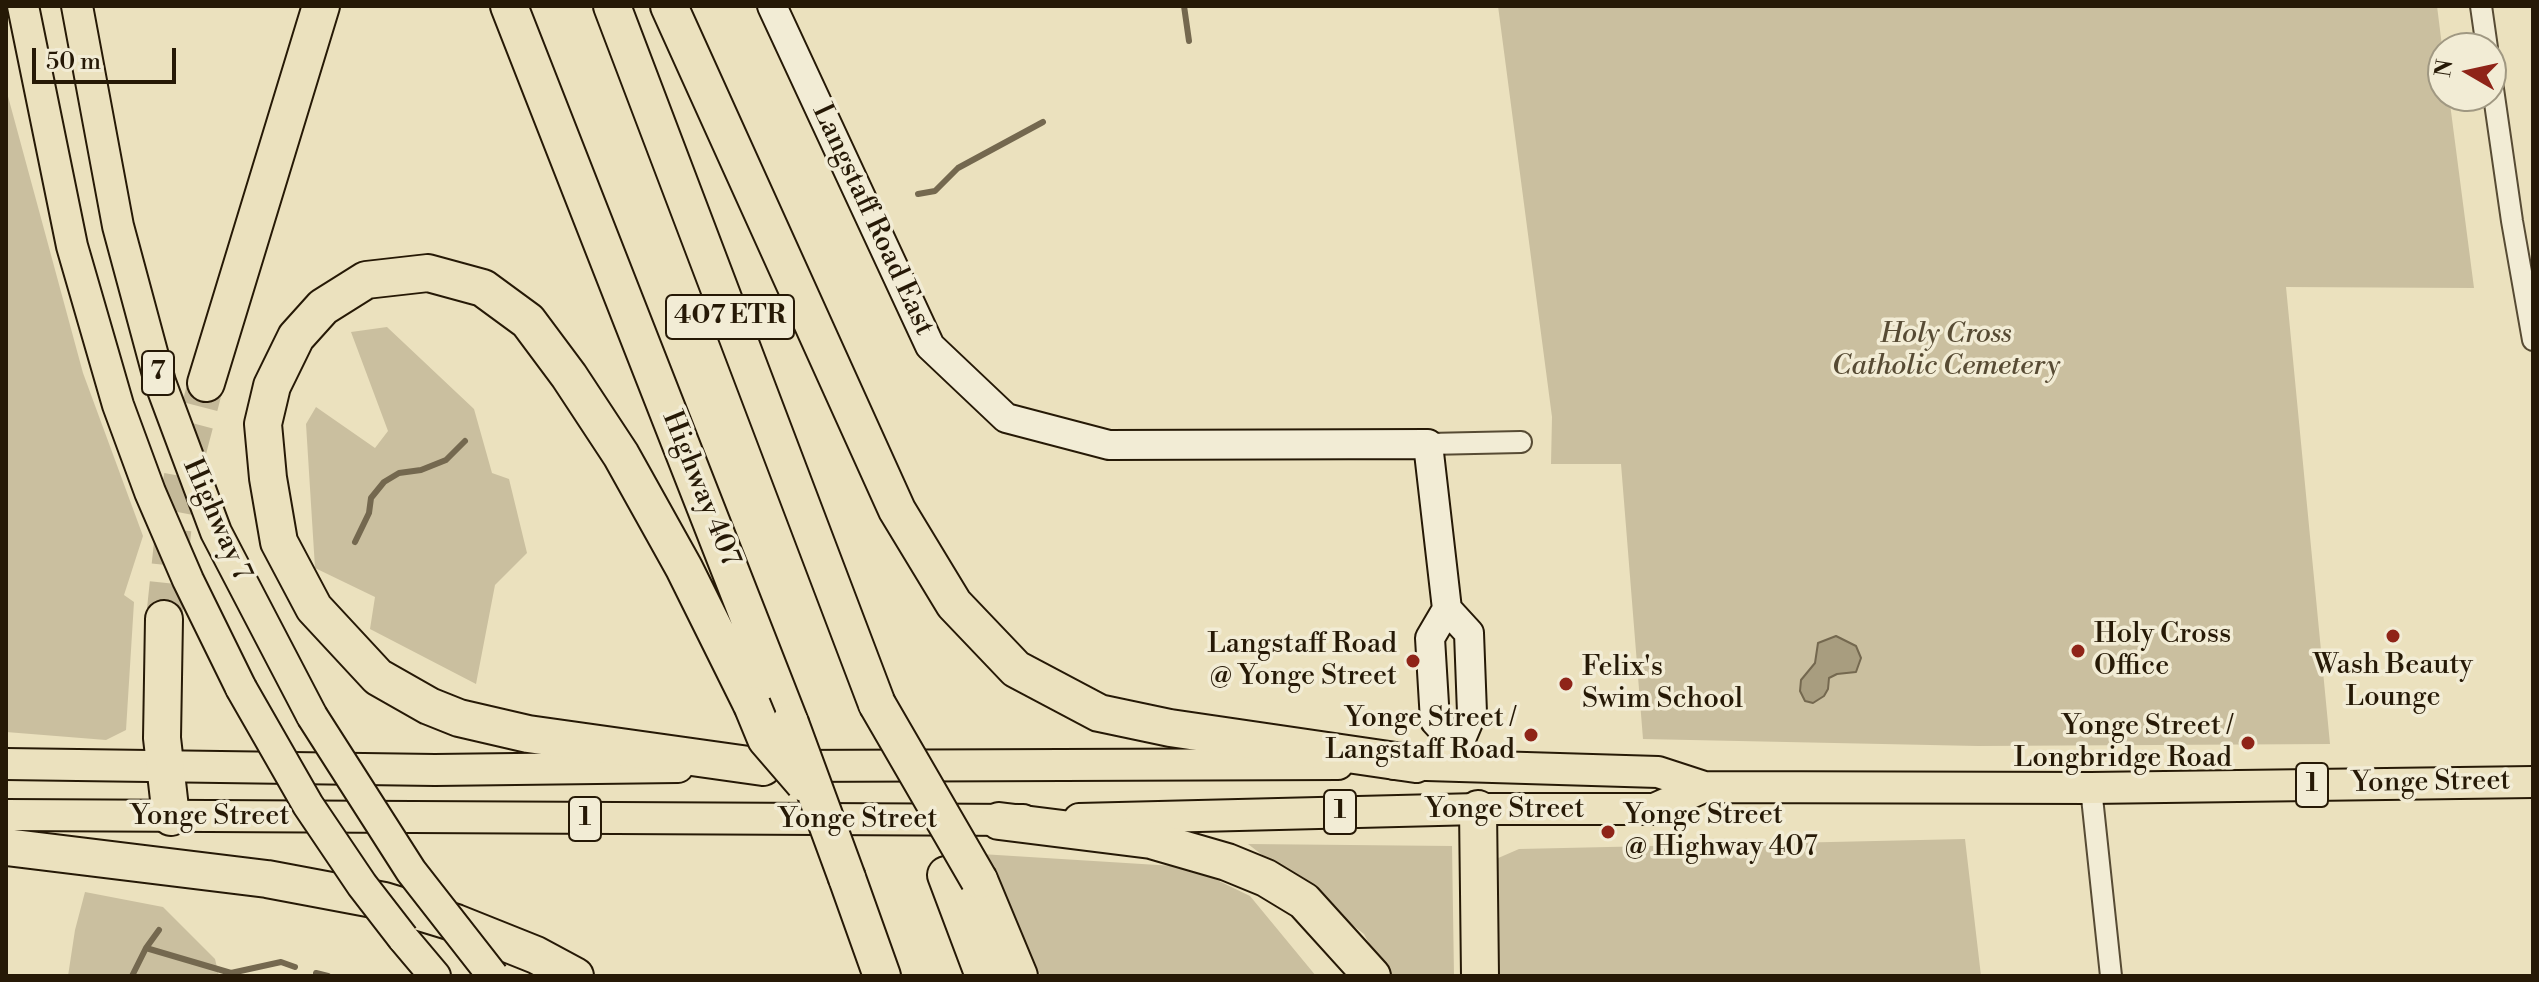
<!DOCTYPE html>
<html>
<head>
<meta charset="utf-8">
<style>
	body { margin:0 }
	#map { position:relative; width:2539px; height:982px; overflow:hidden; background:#ebe1be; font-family:"Libre Bodoni",serif }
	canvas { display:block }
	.frame { position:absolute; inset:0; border:8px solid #261906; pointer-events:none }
	.north { position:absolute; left:2427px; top:32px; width:80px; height:80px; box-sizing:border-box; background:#f2ecd5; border:2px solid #a09882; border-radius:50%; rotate:279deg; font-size:22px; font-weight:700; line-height:32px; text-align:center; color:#261906 }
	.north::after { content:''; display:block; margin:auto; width:28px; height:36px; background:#8f2418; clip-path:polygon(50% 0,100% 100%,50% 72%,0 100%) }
	.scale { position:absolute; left:32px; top:48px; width:144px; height:36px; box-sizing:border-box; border:4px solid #261906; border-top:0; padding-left:10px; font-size:24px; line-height:28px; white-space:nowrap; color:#261906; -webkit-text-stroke:6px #f2ecd5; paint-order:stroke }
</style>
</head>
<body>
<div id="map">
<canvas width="2539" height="982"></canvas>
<div class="frame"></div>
<div class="north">N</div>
<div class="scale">50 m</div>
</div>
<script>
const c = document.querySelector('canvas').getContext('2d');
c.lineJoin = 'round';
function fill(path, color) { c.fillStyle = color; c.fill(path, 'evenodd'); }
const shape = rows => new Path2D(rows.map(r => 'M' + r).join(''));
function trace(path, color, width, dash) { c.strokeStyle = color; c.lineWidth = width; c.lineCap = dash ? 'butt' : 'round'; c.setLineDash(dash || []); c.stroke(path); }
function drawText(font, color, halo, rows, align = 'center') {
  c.font = font + ' "Libre Bodoni",serif'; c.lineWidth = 7; c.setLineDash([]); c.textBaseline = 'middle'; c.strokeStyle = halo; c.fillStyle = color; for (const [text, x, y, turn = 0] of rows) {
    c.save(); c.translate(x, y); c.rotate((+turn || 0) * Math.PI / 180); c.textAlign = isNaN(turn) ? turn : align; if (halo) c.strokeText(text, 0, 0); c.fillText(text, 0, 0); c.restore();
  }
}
fill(shape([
	[1498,6,2437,6,2443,54,2443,96,2449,96,2474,288,2286,287,2330,744,1978,746,1643,739,1621,464,1551,464,1552,417],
	[6,89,83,373,143,536,124,595,134,602,126,730,106,740,6,732],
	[387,327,474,409,492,473,509,479,527,553,495,585,476,684,370,629,375,597,315,568,306,424,316,407,375,448,388,431,351,332],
	[1965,839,1981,976,1492,976,1496,859,1519,849],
	[1248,844,1452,846,1454,976,1386,976,1364,934],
	[981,854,1190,867,1250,896,1316,976,1041,976],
	[85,892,163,907,215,959,219,976,68,976,75,930]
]), '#cabf9f');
const water = shape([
	[1836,636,1856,646,1861,658,1856,672,1837,674,1829,678,1828,689,1824,696,1813,703,1805,701,1800,691,1801,680,1815,663,1818,643,1836,636]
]);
fill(water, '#a89d7f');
trace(water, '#74684f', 2);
trace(shape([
	[1184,6,1189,41],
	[918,194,935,191,958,168,1043,122],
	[355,542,369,513,371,498,384,482,399,473,421,470,446,460,465,441],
	[146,948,231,973,281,962,295,967],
	[316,973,328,976],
	[132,976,146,948,159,930]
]), '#74684f', 6);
trace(shape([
	[164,619,175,514,183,471,206,383]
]), '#c4b999', 36, [36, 18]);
const street = shape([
	[2481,6,2487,48],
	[2491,75,2512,221,2533,340],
	[1428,444,1521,442],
	[2091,788,2111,976]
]);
const secondary = shape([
	[772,6,930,346,1006,418,1109,445,1428,444,1447,609,1469,633,1472,713,1458,746],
	[1447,609,1430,638,1435,721,1458,746,1462,762]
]);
const primary = shape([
	[23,6,72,246,118,405,150,492,188,580,241,688],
	[77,6,118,226,160,382,216,532,312,716],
	[6,764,435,770,678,767],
	[1394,764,1658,772,1704,787,2091,788,2533,782],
	[786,766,1338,764],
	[6,815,1023,820],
	[1079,819,1478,809,1654,809,1704,787],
	[403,938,435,976]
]);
const highway = shape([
	[509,6,790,723],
	[612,6,877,704],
	[669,6,897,510,954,604,1016,669,1099,713,1170,728,1416,764],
	[206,383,321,6],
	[164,619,162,738,171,817],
	[752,705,684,568,621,455,569,376,528,321,483,288,428,273,366,280,323,307,296,337,272,386,263,424,268,478,279,542,314,608,378,677,429,706,459,718,528,734,763,767],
	[1478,809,1480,976],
	[999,821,1151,840,1227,862,1266,878,1304,901,1372,976],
	[6,847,267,879,384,901,456,923,536,955,575,976],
	[946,875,984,976],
	[847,878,882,976],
	[979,880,1019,976]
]);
trace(street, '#574b34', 24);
trace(secondary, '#261906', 32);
trace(primary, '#261906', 34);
trace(highway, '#261906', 40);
trace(street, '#f2ecd5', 20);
trace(secondary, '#f2ecd5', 28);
trace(primary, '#ebe1be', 30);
trace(highway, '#ebe1be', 36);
const primaryBridge = shape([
	[241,688,308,805,362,885,403,938],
	[312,716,411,871,493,976]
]);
const highwayBridge = shape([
	[877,704,979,880],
	[752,705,766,739,804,783],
	[790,723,847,878]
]);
trace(primaryBridge, '#261906', 34, []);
trace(highwayBridge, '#261906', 40, []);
trace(primaryBridge, '#ebe1be', 30);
trace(highwayBridge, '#ebe1be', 36);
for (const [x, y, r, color] of [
	[2393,636,8,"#8f2418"],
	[2078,651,8,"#8f2418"],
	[1413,661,8,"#8f2418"],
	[1566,684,8,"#8f2418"],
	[1531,735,8,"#8f2418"],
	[2248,743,8,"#8f2418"],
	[1608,832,8,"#8f2418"]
]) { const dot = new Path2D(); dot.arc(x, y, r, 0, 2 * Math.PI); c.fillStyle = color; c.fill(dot); trace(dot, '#f2ecd5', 3); }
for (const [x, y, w] of [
	[730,317,128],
	[158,373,32],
	[2312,785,32],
	[1340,812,32],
	[585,819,32]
]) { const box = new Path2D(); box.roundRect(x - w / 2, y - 22, w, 44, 6); c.fillStyle = '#f2ecd5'; c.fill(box); trace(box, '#261906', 2); }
drawText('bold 26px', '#261906', null, [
	["407 ETR",730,317],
	["7",158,373],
	["1",2312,785],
	["1",1340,812],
	["1",585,819]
]);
drawText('28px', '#261906', '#f2ecd5', [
	["Langstaff Road East",872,220,65],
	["Highway 407",700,489,68],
	["Highway 7",216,520,66],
	["Yonge Street",2431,783,-1],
	["Yonge Street",1505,810],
	["Yonge Street",210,817],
	["Yonge Street",858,820]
]);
drawText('italic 28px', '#574b34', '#f2ecd5', [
	["Holy Cross",1946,335],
	["Catholic Cemetery",1946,367]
]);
drawText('28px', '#261906', '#f2ecd5', [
	["Holy Cross",2094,635],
	["Office",2094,667],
	["Langstaff Road",1397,645,"right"],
	["@ Yonge Street",1397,677,"right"],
	["Wash Beauty",2393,666,"center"],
	["Lounge",2393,698,"center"],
	["Felix's",1582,668],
	["Swim School",1582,700],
	["Yonge Street /",1515,719,"right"],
	["Langstaff Road",1515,751,"right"],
	["Yonge Street /",2232,727,"right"],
	["Longbridge Road",2232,759,"right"],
	["Yonge Street",1624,816],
	["@ Highway 407",1624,848]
], 'left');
</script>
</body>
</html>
